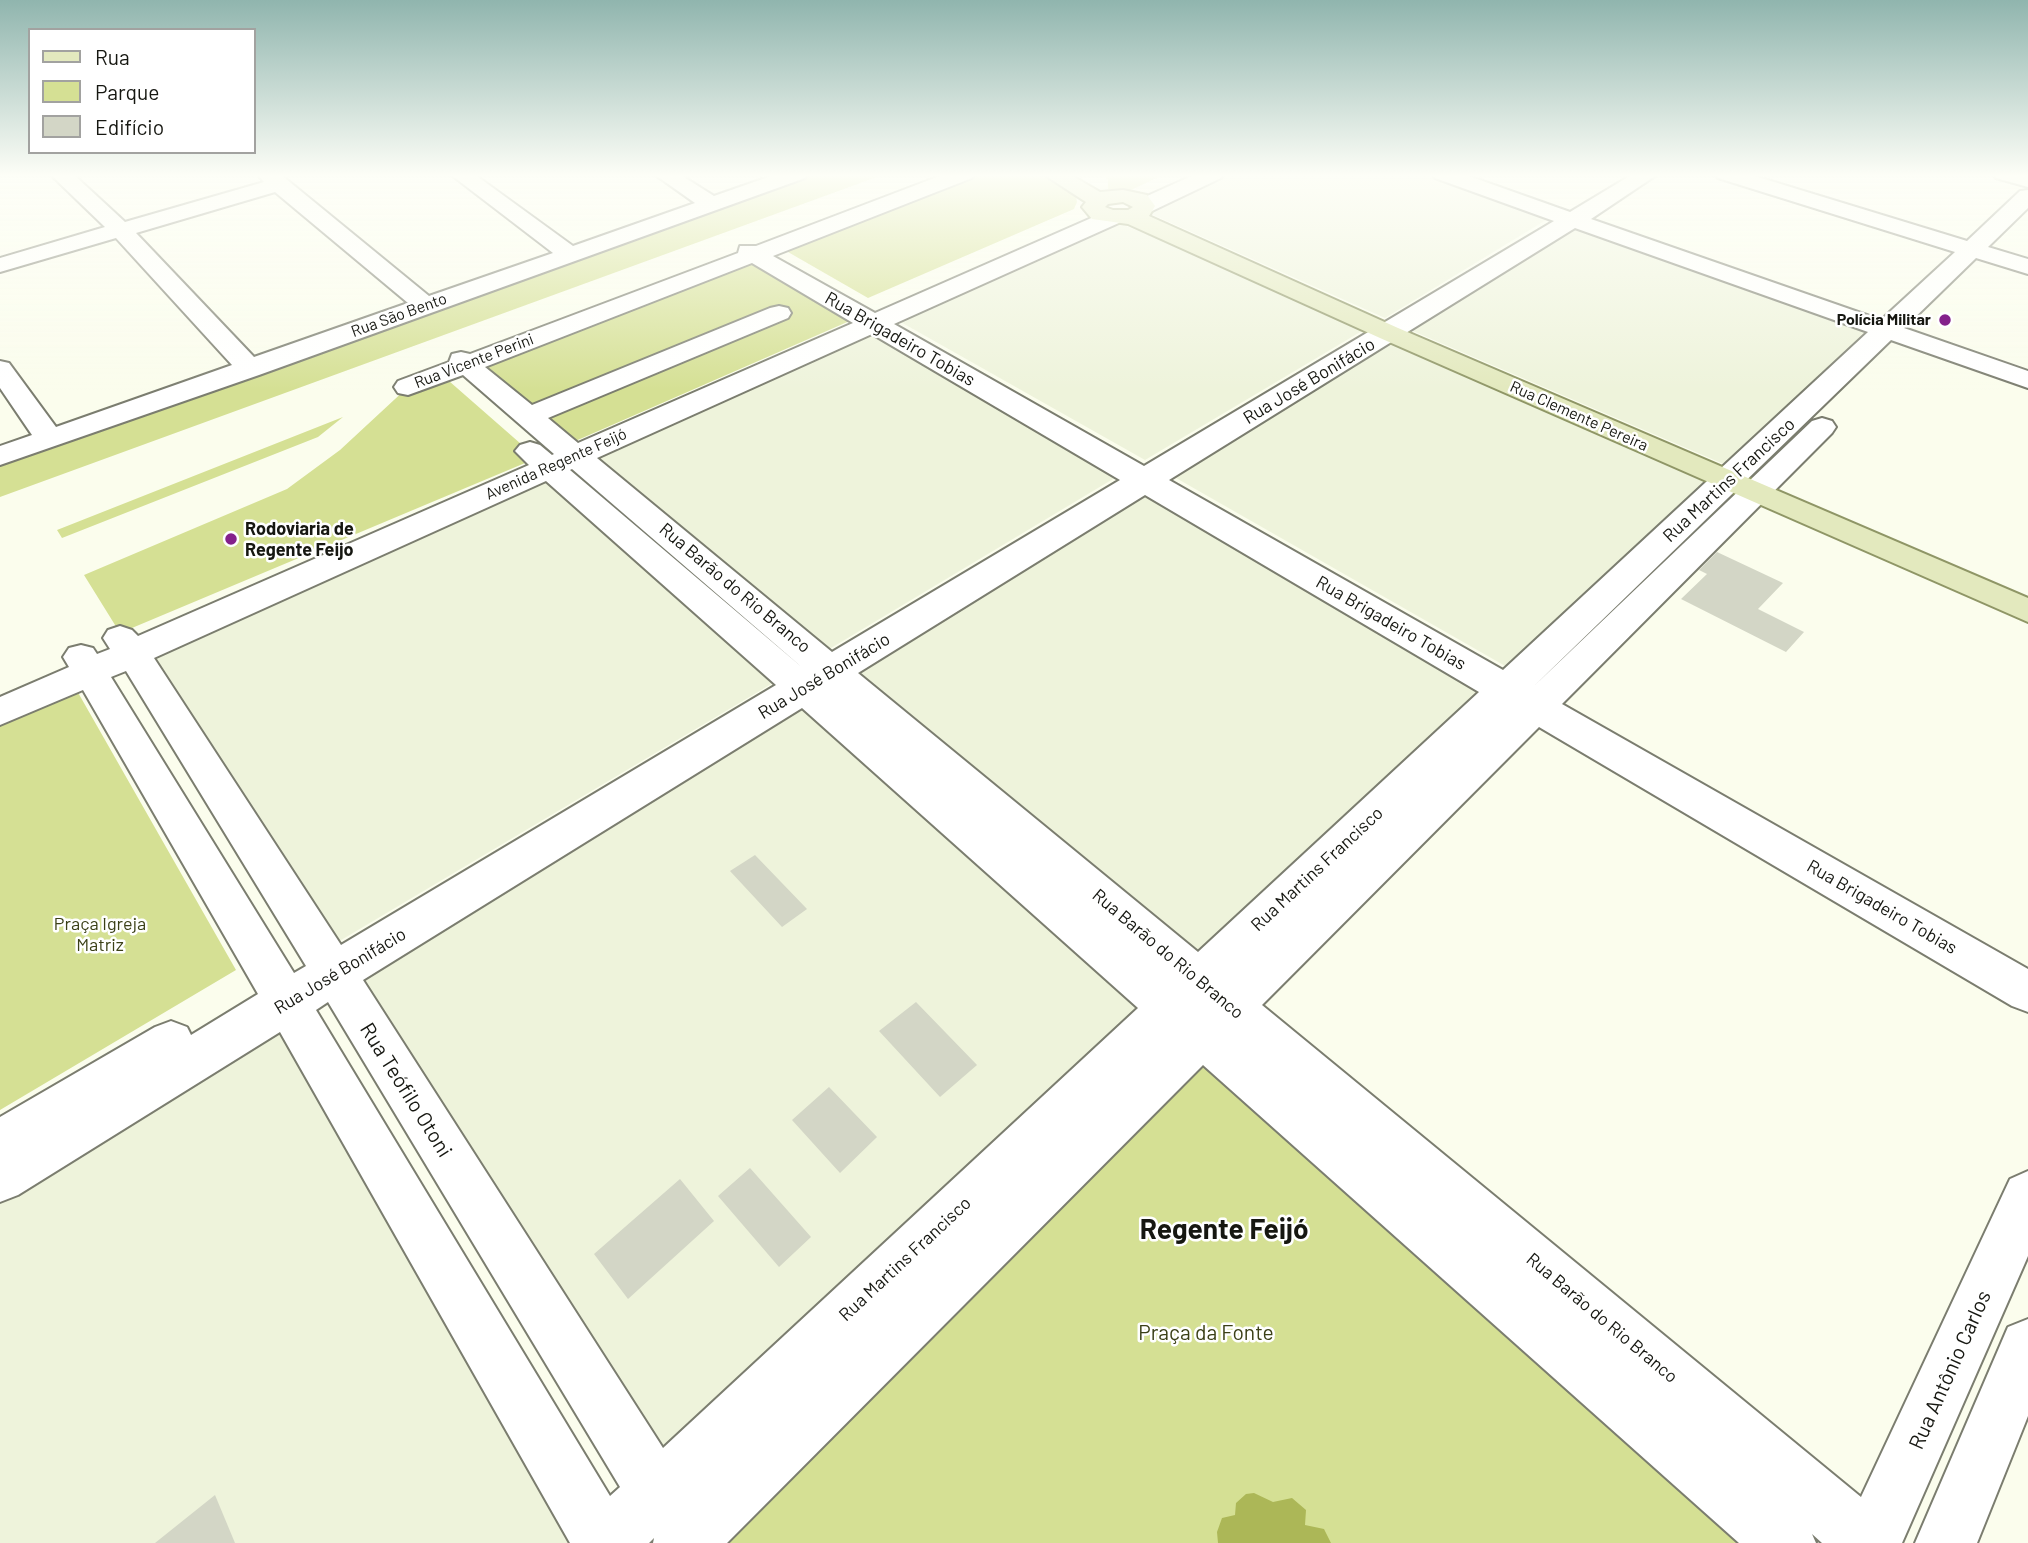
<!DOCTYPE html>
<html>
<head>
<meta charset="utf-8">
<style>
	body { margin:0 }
	#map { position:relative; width:2028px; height:1543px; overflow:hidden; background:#fbfded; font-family:Barlow,sans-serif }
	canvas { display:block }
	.legend { position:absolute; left:28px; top:28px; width:228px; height:126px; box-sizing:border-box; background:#fff; border:2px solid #a2a2a0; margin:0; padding:9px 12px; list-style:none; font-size:21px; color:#161711 }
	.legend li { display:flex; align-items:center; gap:14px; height:35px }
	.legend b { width:35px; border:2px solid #a2a2a0 }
</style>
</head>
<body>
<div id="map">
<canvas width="2028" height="1543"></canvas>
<ul class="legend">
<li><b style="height:9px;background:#e3e9be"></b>Rua</li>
<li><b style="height:19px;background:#d5e094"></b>Parque</li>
<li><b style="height:19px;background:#d3d6c6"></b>Edifício</li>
</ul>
</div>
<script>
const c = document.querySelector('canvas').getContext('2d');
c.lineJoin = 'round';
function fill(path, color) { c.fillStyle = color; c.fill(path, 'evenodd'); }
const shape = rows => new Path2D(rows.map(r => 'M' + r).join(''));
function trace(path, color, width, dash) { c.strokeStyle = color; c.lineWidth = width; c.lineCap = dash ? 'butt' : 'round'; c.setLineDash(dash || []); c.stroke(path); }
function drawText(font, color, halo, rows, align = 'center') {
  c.font = font + ' Barlow,sans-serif'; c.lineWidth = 5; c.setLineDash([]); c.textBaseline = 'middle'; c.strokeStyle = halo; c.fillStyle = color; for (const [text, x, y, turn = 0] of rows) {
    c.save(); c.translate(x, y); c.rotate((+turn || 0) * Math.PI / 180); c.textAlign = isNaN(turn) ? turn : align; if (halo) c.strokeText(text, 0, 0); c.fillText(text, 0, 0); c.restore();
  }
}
fill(shape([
	[1218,174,1442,174,1556,214,1385,318,1142,210],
	[1111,220,1372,325,1145,460,890,316],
	[1572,220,1886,330,1740,471,1401,326],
	[873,323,1128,470,816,657,576,456],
	[1389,333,1728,481,1521,675,1162,470],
	[549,468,788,674,321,952,133,653],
	[1145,480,1506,690,1199,981,832,671],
	[803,689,1170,1009,657,1494,334,974],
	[286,1003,604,1543,0,1543,0,1177]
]), '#eef3db');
fill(shape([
	[790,174,885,174,0,497,0,463],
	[971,174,1039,174,1076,197,1077,202,1074,209,868,298,781,248],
	[1101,174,1165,174,1127,192,1108,189,1108,179],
	[754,254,861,316,564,446,467,364],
	[441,374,537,458,120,633,84,575,287,489,340,450,408,387],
	[343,417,318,437,62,538,57,530],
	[76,689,236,970,0,1110,0,724],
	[1199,1045,1765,1543,730,1543,716,1522]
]), '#d5e094');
fill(shape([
	[1254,1493,1273,1502,1292,1498,1306,1510,1305,1525,1324,1529,1331,1543,1218,1543,1217,1532,1222,1518,1235,1515,1236,1503,1246,1494]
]), '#acb757');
fill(shape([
	[1717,552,1783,583,1758,609,1804,632,1786,652,1681,599,1707,574,1699,570],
	[755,855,807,909,782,927,730,871],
	[916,1002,977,1065,940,1097,879,1031],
	[829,1087,877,1137,840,1173,792,1120],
	[750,1168,811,1237,779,1267,718,1196],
	[680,1179,714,1221,628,1299,594,1254],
	[215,1495,235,1543,155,1543]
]), '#d3d6c6');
const minor = shape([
	[50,174,73,174,125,222,264,182,257,174,280,174,429,296,553,253,450,174,474,174,573,246,695,203,654,174,679,174,714,196,777,174,808,174,805,178,259,375,0,465,0,446,32,435,0,388,0,361,9,363,56,427,232,365,116,238,0,272,0,258,105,227,50,174],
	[275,192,408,303,254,357,136,233,275,192],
	[945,174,975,174,972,178,773,256,875,313,1105,212,1121,212,1124,217,1121,222,894,324,1144,466,1554,221,1435,178,1432,174,1463,174,1570,212,1633,174,1658,174,1591,219,1881,320,1955,252,1718,178,1715,174,1748,174,1967,241,2020,191,2028,190,2028,208,1988,247,2028,259,2028,274,1976,258,1904,328,2028,371,2028,388,1891,340,1533,687,1812,421,1822,418,1832,421,1836,427,1832,433,1562,704,2028,969,2028,1012,2012,1006,1539,727,1262,1005,1861,1497,2010,1179,2028,1171,2028,1256,1902,1543,1822,1543,1812,1534,1816,1543,1739,1543,1203,1065,727,1543,653,1543,654,1538,649,1543,570,1543,280,1032,18,1195,0,1202,0,1117,155,1027,171,1021,187,1027,191,1035,258,994,83,690,0,725,0,697,69,667,63,657,69,648,81,645,93,648,97,654,110,649,103,638,108,630,120,626,132,630,138,636,529,465,515,451,520,445,530,442,540,445,552,455,554,454,463,375,408,395,398,393,394,387,398,381,449,362,452,354,461,352,470,354,738,253,740,246,756,246,945,174],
	[1575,228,1868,332,1503,670,1169,480,1575,228],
	[752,263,853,323,578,443,548,418,788,318,791,313,788,308,779,306,770,308,532,405,485,367,752,263],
	[872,334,1120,480,832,652,597,458,872,334],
	[572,469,804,669,570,470,572,469],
	[546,481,776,685,341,945,154,658,546,481],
	[1145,495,1479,692,1198,952,858,673,1145,495],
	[126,671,306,966,294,973,111,677,126,671],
	[802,708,1138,1008,663,1448,363,980,802,708],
	[328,1002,620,1487,610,1496,316,1010,328,1002],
	[1196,174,1224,174,1221,178,1152,211,1144,213,1136,211,1133,206,1136,201,1196,174],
	[1993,174,2028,174,2028,187,1996,178,1993,174],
	[2028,1319,2028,1416,1977,1543,1915,1543,2008,1327,2028,1319]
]);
const major = shape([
	[1043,174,1069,174,1100,192,1123,190,1147,195,1155,206,1149,216,1398,328,2028,598,2028,622,1380,338,1128,224,1092,219,1082,207,1086,202,1043,174],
	[1123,202,1133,207,1128,210,1113,210,1105,207,1108,204,1123,202]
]);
trace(minor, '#7b7d6f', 4);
trace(major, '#8f9666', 4);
fill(minor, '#fff');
fill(major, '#e3e9be');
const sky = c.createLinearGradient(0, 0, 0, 390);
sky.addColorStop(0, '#90b5ae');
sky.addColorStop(0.45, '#fdfef7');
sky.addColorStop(1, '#fdfef700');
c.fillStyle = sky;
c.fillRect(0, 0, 2028, 390);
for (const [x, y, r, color] of [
	[1945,320,7,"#84218b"],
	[231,539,7,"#84218b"]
]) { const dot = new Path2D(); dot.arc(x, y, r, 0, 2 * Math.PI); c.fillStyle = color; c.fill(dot); trace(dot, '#fff', 2.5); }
drawText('16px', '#161711', '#fff', [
	["Rua São Bento",399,315,-20],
	["Rua Vicente Perini",474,361,-21],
	["Rua Clemente Pereira",1579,416,24],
	["Avenida Regente Feijó",556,464,-24]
]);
drawText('bold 16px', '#161711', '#fff', [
	["Polícia Militar",1931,320]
], 'right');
drawText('18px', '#161711', '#fff', [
	["Rua Brigadeiro Tobias",900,339,30],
	["Rua José Bonifácio",1309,381,-31],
	["Rua Martins Francisco",1729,480,-43],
	["Rua Barão do Rio Branco",735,588,40],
	["Rua Brigadeiro Tobias",1391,623,30],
	["Rua José Bonifácio",824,676,-31],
	["Rua Martins Francisco",1317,869,-43],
	["Rua Brigadeiro Tobias",1882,907,30],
	["Rua Barão do Rio Branco",1168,954,40],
	["Rua José Bonifácio",340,971,-31],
	["Rua Martins Francisco",905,1259,-43],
	["Rua Barão do Rio Branco",1602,1318,40]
]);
drawText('bold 18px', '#161711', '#fff', [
	["Rodoviaria de",245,529],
	["Regente Feijo",245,550]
], 'left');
drawText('18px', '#3b4017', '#fff', [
	["Praça Igreja",100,924],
	["Matriz",100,945]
]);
drawText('21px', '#161711', '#fff', [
	["Rua Teófilo Otoni",406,1090,58],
	["Rua Antônio Carlos",1950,1370,-66]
]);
drawText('21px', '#3b4017', '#fff', [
	["Praça da Fonte",1206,1333]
]);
drawText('bold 28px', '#161711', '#fff', [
	["Regente Feijó",1224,1230]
]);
</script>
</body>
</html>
